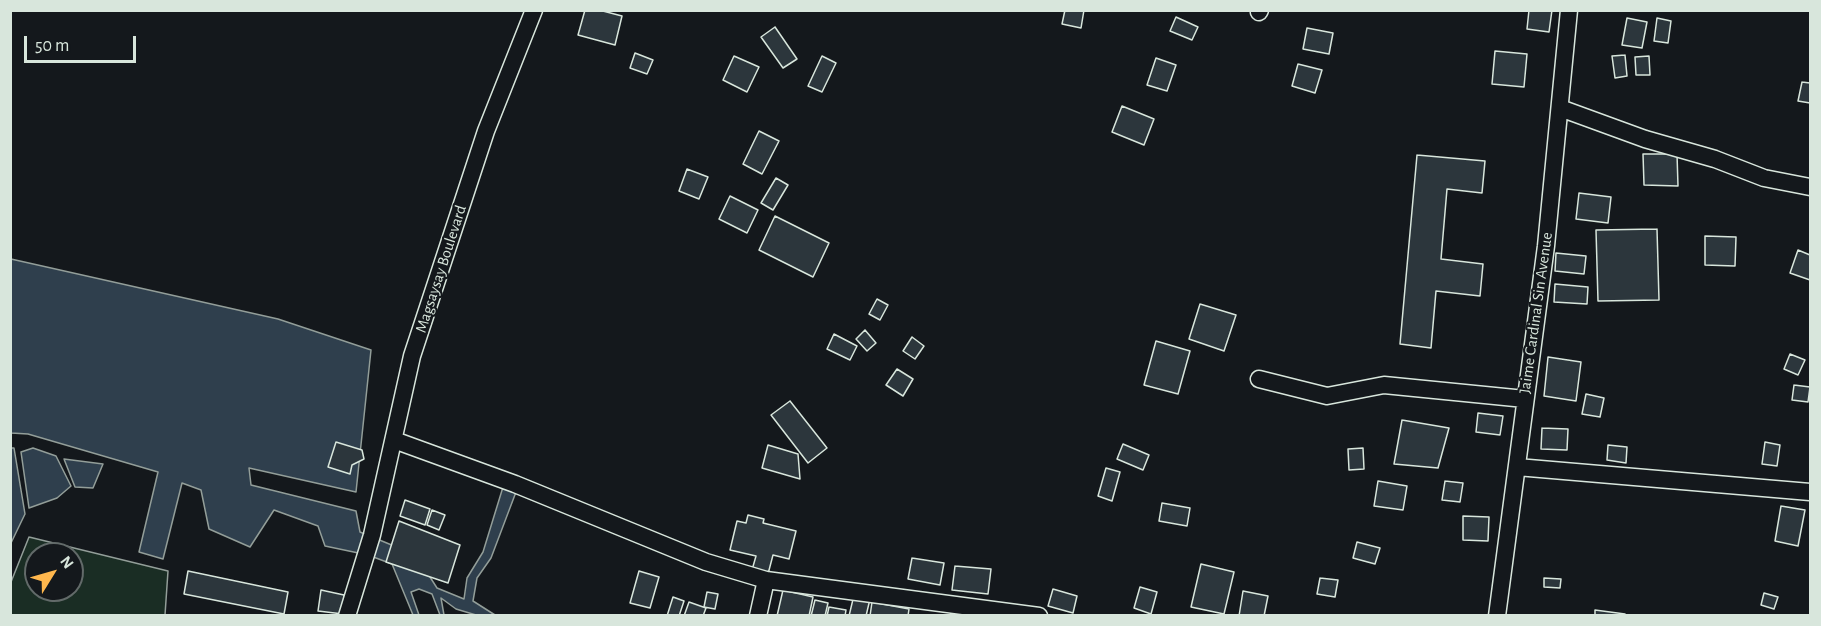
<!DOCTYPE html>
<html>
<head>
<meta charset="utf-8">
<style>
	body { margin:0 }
	#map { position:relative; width:1821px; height:626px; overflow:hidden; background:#14181c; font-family:"Alegreya Sans",sans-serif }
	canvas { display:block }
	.frame { position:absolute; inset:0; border:12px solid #d8e6dc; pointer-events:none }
	.north { position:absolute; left:24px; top:542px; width:60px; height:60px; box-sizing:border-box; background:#14181c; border:2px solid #626a69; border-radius:50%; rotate:53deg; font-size:16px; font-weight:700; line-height:24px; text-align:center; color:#d8e6dc }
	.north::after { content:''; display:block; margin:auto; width:21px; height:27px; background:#ffb74d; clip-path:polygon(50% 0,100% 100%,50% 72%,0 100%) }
	.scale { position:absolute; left:24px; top:36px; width:112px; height:27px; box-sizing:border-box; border:3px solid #d8e6dc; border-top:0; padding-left:8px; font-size:18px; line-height:21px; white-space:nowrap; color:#d8e6dc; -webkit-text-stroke:4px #14181c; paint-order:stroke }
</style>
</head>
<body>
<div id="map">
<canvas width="1821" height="626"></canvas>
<div class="frame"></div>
<div class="north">N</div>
<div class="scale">50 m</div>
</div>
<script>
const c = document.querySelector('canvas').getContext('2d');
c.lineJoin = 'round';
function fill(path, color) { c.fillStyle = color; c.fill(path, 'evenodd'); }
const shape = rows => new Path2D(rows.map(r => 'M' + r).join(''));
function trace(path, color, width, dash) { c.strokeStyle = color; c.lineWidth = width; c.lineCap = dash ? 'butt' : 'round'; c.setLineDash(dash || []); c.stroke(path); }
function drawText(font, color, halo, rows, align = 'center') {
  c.font = font + ' "Alegreya Sans",sans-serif'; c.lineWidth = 4.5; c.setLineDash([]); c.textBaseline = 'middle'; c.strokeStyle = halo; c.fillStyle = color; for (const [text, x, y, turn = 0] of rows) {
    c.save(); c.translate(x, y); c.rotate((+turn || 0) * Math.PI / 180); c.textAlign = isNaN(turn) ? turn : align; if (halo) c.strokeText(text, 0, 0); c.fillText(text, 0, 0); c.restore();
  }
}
const green = shape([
	[29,537,168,571,165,615,11,615,11,582,29,537],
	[36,554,72,554,72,590,36,590,36,554]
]);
fill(green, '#1a2d24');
trace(green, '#939e99', 1.5);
const water = shape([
	[11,259,278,319,371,350,356,492,249,468,251,485,356,511,360,532,416,555,437,588,464,599,467,578,483,552,503,487,516,492,491,558,477,578,473,601,495,615,476,615,456,609,441,598,444,615,440,615,432,594,419,589,411,592,419,615,413,615,392,564,368,555,325,546,318,526,274,510,250,547,209,529,201,490,182,483,163,559,139,552,158,472,28,434,11,433,11,259],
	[11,448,14,448,25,514,11,543,11,448],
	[33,448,56,456,71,486,57,498,29,508,21,452,33,448],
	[64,459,103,464,93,488,75,487,64,459]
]);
fill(water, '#2f3f4d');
trace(water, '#939e99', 1.5);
const building = shape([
	[585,10,599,10,622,16,615,45,578,35,585,10],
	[1065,10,1084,10,1081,28,1062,24,1065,10],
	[1529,10,1552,10,1549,32,1527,29,1529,10],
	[1176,17,1198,27,1192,40,1170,31,1176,17],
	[1627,18,1647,22,1642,48,1622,45,1627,18],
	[1657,18,1671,21,1668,43,1654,41,1657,18],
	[775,27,797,59,783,68,761,37,775,27],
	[1307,28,1333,33,1329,54,1303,49,1307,28],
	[1495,51,1527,54,1524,87,1492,84,1495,51],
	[635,53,653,60,647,74,630,68,635,53],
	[1625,55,1627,76,1615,78,1612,56,1625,55],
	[734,56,759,67,747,92,723,80,734,56],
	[822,56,836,63,822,92,808,86,822,56],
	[1649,56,1650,75,1636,75,1635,57,1649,56],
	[1156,58,1176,65,1167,91,1147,85,1156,58],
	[1298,64,1322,70,1315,93,1292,86,1298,64],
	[1802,82,1810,83,1810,103,1798,101,1802,82],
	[1122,106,1154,119,1144,145,1112,132,1122,106],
	[759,131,779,141,762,174,743,164,759,131],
	[1643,154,1677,154,1678,186,1644,185,1643,154],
	[1417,155,1485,161,1482,193,1447,189,1441,259,1483,264,1480,296,1436,291,1431,348,1400,344,1417,155],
	[687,169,708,177,699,199,679,191,687,169],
	[776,178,788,185,773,210,761,203,776,178],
	[1579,193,1611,197,1608,223,1576,219,1579,193],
	[730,196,758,210,747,233,719,219,730,196],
	[775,216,829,243,813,277,759,250,775,216],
	[1657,229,1659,300,1598,301,1596,230,1657,229],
	[1705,236,1736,237,1735,266,1705,265,1705,236],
	[1798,250,1810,255,1810,280,1790,273,1798,250],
	[1556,253,1586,256,1584,274,1555,271,1556,253],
	[1555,284,1588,287,1587,304,1554,302,1555,284],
	[877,299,888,305,880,320,869,314,877,299],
	[1200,304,1236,315,1224,351,1189,339,1200,304],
	[865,330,876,343,867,351,856,339,865,330],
	[834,334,857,346,850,360,827,349,834,334],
	[912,337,924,346,915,359,903,351,912,337],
	[1156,341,1190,351,1178,394,1144,385,1156,341],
	[1790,354,1805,360,1798,375,1784,369,1790,354],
	[1548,357,1581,362,1576,401,1544,396,1548,357],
	[897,369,913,379,903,396,886,385,897,369],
	[1794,385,1810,387,1808,402,1792,400,1794,385],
	[1586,394,1604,398,1600,417,1582,414,1586,394],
	[790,401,827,448,808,463,771,415,790,401],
	[1478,413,1503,416,1500,435,1476,432,1478,413],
	[1402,420,1449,428,1438,468,1394,464,1402,420],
	[1542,428,1568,429,1567,450,1541,449,1542,428],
	[336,442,362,450,364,459,352,465,350,474,328,467,336,442],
	[1765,442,1780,445,1777,466,1762,464,1765,442],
	[1123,444,1149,455,1143,470,1117,459,1123,444],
	[768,445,798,454,800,479,762,468,768,445],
	[1608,445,1627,447,1626,463,1607,460,1608,445],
	[1363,448,1364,469,1349,470,1348,449,1363,448],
	[1106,468,1120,472,1112,501,1098,496,1106,468],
	[1378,481,1407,486,1403,510,1374,506,1378,481],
	[1445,481,1463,483,1460,502,1442,500,1445,481],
	[405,500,430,509,425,525,400,516,405,500],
	[1162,503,1190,508,1187,526,1159,521,1162,503],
	[1781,506,1805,510,1798,546,1775,541,1781,506],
	[432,510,445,515,439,530,427,525,432,510],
	[748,515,764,519,763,523,796,531,789,559,773,555,768,574,752,570,756,556,730,550,737,521,746,523,748,515],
	[1463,516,1489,517,1488,541,1463,540,1463,516],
	[399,521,460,545,448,583,386,562,399,521],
	[1357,542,1380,548,1375,564,1353,558,1357,542],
	[912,558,944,563,940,585,908,579,912,558],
	[1201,564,1234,572,1224,614,1191,607,1201,564],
	[955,566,991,569,988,594,952,590,955,566],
	[188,571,288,592,284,614,184,594,188,571],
	[639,571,659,577,650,608,630,603,639,571],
	[1320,578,1338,580,1335,597,1317,594,1320,578],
	[1544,578,1561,579,1560,588,1544,587,1544,578],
	[1140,587,1157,592,1151,614,1134,608,1140,587],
	[1053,589,1077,596,1073,613,1048,606,1053,589],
	[321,590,344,595,343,614,318,611,321,590],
	[783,590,813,597,809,616,777,616,783,590],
	[1243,591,1268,596,1264,616,1239,616,1243,591],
	[707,592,718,594,715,609,704,607,707,592],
	[1764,593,1778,597,1774,609,1761,605,1764,593],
	[854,595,870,599,866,616,849,616,854,595],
	[673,597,684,601,679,616,667,616,673,597],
	[815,600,828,603,825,616,811,616,815,600],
	[689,602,706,608,703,616,684,616,689,602],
	[872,602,909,609,908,616,870,616,872,602],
	[829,607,846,610,845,616,827,616,829,607],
	[1595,610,1625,614,1624,616,1595,616,1595,610]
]);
fill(building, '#2c363c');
trace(building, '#d8e6dc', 1.5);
const minor = shape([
	[1259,12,1260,10],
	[1560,108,1645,139,1715,159,1764,178,1810,187],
	[1259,379,1327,396,1384,385,1525,399],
	[394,440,515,484,706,562,766,580,1039,616],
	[1517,467,1810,492],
	[347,616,372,535,412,356,486,131,534,10],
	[758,616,766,580],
	[1497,616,1546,246,1569,10]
]);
trace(minor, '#d8e6dc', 19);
trace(minor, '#14181c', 16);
drawText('16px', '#d8e6dc', '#14181c', [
	["Magsaysay Boulevard",441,269,-72],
	["Jaime Cardinal Sin Avenue",1536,313,-82]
]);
</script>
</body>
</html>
